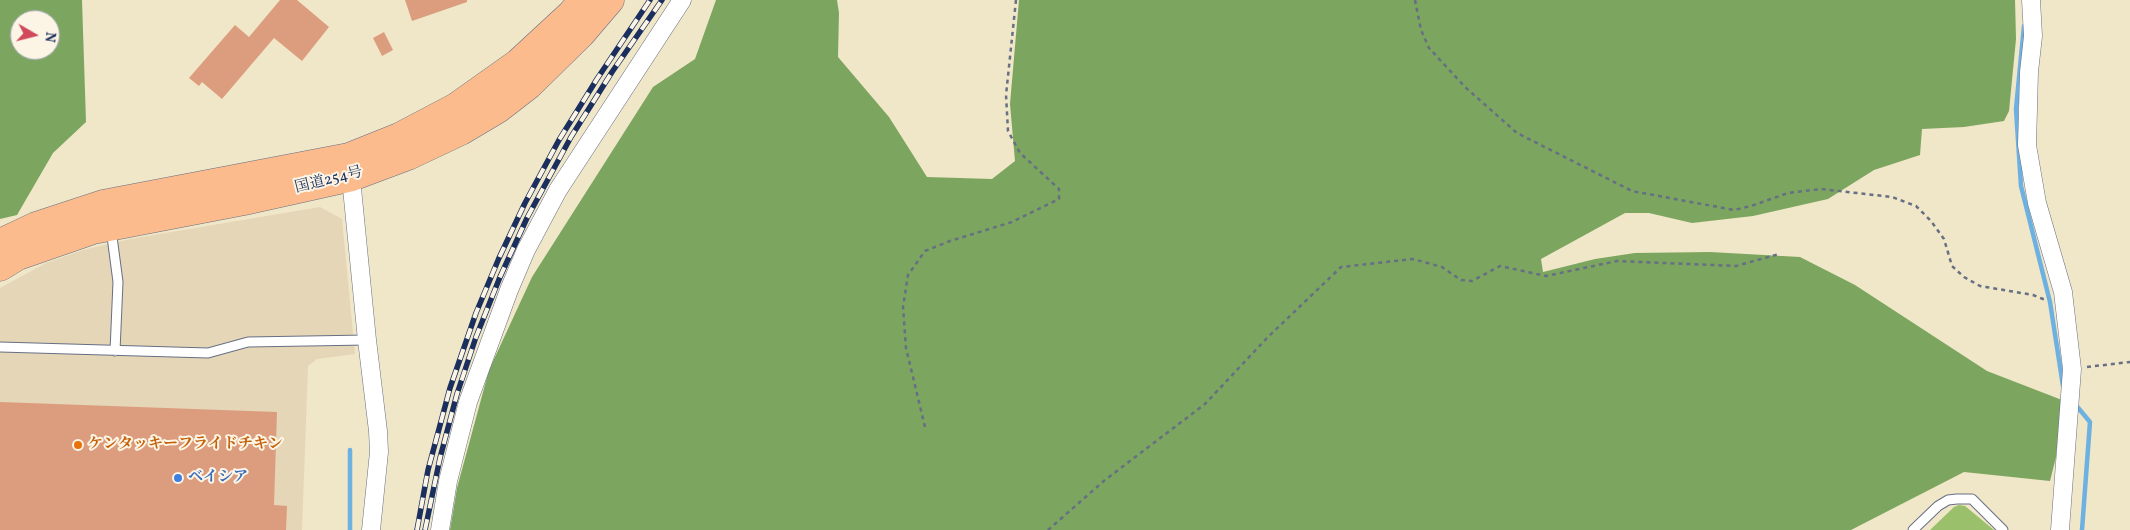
<!DOCTYPE html>
<html>
<head>
<meta charset="utf-8">
<style>
	body { margin:0 }
	#map { position:relative; width:2130px; height:530px; overflow:hidden; background:#f0e6c8; font-family:Vollkorn,serif }
	canvas { display:block }
	.north { position:absolute; left:10px; top:10px; width:50px; height:50px; box-sizing:border-box; background:#fcf5e5; border:1px solid #a2a6af; border-radius:50%; rotate:98deg; font-size:14px; font-weight:700; line-height:20px; text-align:center; color:#1b2f5e }
	.north::after { content:''; display:block; margin:auto; width:18px; height:22px; background:#d1495b; clip-path:polygon(50% 0,100% 100%,50% 72%,0 100%) }
</style>
</head>
<body>
<div id="map">
<canvas width="2130" height="530"></canvas>
<div class="north">N</div>
</div>
<script>
const c = document.querySelector('canvas').getContext('2d');
c.lineJoin = 'round';
function fill(path, color) { c.fillStyle = color; c.fill(path, 'evenodd'); }
const shape = rows => new Path2D(rows.map(r => 'M' + r).join(''));
function trace(path, color, width, dash) { c.strokeStyle = color; c.lineWidth = width; c.lineCap = dash ? 'butt' : 'round'; c.setLineDash(dash || []); c.stroke(path); }
function drawText(font, color, halo, rows, align = 'center') {
  c.font = font + ' Vollkorn,"Noto Serif JP",serif'; c.lineWidth = 4; c.setLineDash([]); c.textBaseline = 'middle'; c.strokeStyle = halo; c.fillStyle = color; for (const [text, x, y, turn = 0] of rows) {
    c.save(); c.translate(x, y); c.rotate((+turn || 0) * Math.PI / 180); c.textAlign = isNaN(turn) ? turn : align; if (halo) c.strokeText(text, 0, 0); c.fillText(text, 0, 0); c.restore();
  }
}
fill(shape([
	[320,207,342,219,355,354,317,359,308,366,302,530,0,530,0,288,46,263,83,250,130,239]
]), '#e5d6b8');
fill(shape([
	[1959,505,1965,506,1994,530,1930,530,1954,507]
]), '#9bc06b');
fill(shape([
	[0,0,82,0,86,122,53,153,17,215,0,219],
	[20,20,50,20,50,50,20,50],
	[716,0,837,0,839,13,838,57,889,117,927,177,992,179,1015,161,1010,104,1019,0,2015,0,2016,39,2009,111,2004,121,1964,127,1922,129,1920,155,1874,170,1828,199,1753,216,1692,223,1649,213,1625,213,1541,259,1543,272,1595,259,1635,253,1710,252,1800,257,1855,285,1987,371,2062,400,2056,457,2050,481,1964,472,1851,530,450,530,457,488,489,370,532,277,653,87,695,59]
]), '#7ca65f');
trace(shape([
	[2024,26,2016,109,2021,186,2050,302,2063,386],
	[2075,404,2090,422,2082,530],
	[350,530,350,450]
]), '#6db0e2', 4.5);
fill(shape([
	[280,0,297,0,329,27,302,61,274,38,222,99,202,82,199,86,189,78,235,25,249,37],
	[405,0,467,0,467,2,412,21],
	[384,32,393,50,382,56,373,38],
	[0,402,277,412,274,505,287,506,286,530,0,530]
]), '#dc9d7e');
const lane = shape([
	[111,229,118,282,115,351],
	[0,347,208,353,248,342,367,340],
	[1913,530,1938,506,1948,500,1957,499,1972,499,2003,530]
]);
const street = shape([
	[2031,0,2033,36,2029,72,2027,145,2037,203,2063,292,2072,369,2060,530],
	[350,168,367,340,378,431,379,452,371,530],
	[440,530,448,481,468,402,509,290,526,250,558,190,682,0]
]);
const highway = shape([
	[0,243,36,226,103,204,349,157,399,137,456,107,518,63,571,14,583,0],
	[0,267,18,256,93,230,244,201,352,177,408,156,461,131,498,109,529,85,581,34,610,0]
]);
trace(lane, '#666f83', 11);
trace(street, '#666f83', 19);
trace(highway, '#666f83', 29);
trace(shape([
	[1415,0,1421,30,1429,48,1465,87,1517,133,1632,191,1734,210,1751,206,1788,193,1821,189,1892,197,1916,206,1931,221,1944,239,1952,266,1964,277,1980,286,2033,295,2043,299,2048,298],
	[2087,367,2130,362],
	[925,427,906,348,903,307,908,275,925,251,950,241,1012,222,1059,199,1059,189,1020,153,1008,131,1006,95,1016,0],
	[1048,530,1105,480,1205,404,1267,338,1341,267,1413,259,1442,267,1461,280,1472,281,1500,266,1546,276,1617,261,1736,266,1779,254]
]), '#666f83', 2.5, [4, 4]);
trace(lane, '#fff', 9);
trace(street, '#fff', 18);
trace(highway, '#fbbb8c', 28);
const rail = shape([
	[417,530,428,470,450,388,476,313,499,258,525,203,559,140,597,79,650,0],
	[425,530,440,458,457,394,476,337,500,277,527,218,571,137,612,72,662,0]
]);
trace(rail, '#1b2f5e', 5.5);
trace(rail, '#fcf5e5', 4, [11]);
for (const [x, y, r, color] of [
	[78,445,5,"#e8710a"],
	[178,478,5,"#3f7fe0"]
]) { const dot = new Path2D(); dot.arc(x, y, r, 0, 2 * Math.PI); c.fillStyle = color; c.fill(dot); trace(dot, '#fcf5e5', 2); }
drawText('15px', '#1b2f5e', '#fcf5e5', [
	["国道254号",329,181,-14]
]);
drawText('bold 15px', '#c56008', '#fcf5e5', [
	["ケンタッキーフライドチキン",88,445]
], 'left');
drawText('bold 15px', '#366cbe', '#fcf5e5', [
	["ベイシア",188,478]
], 'left');
</script>
</body>
</html>
